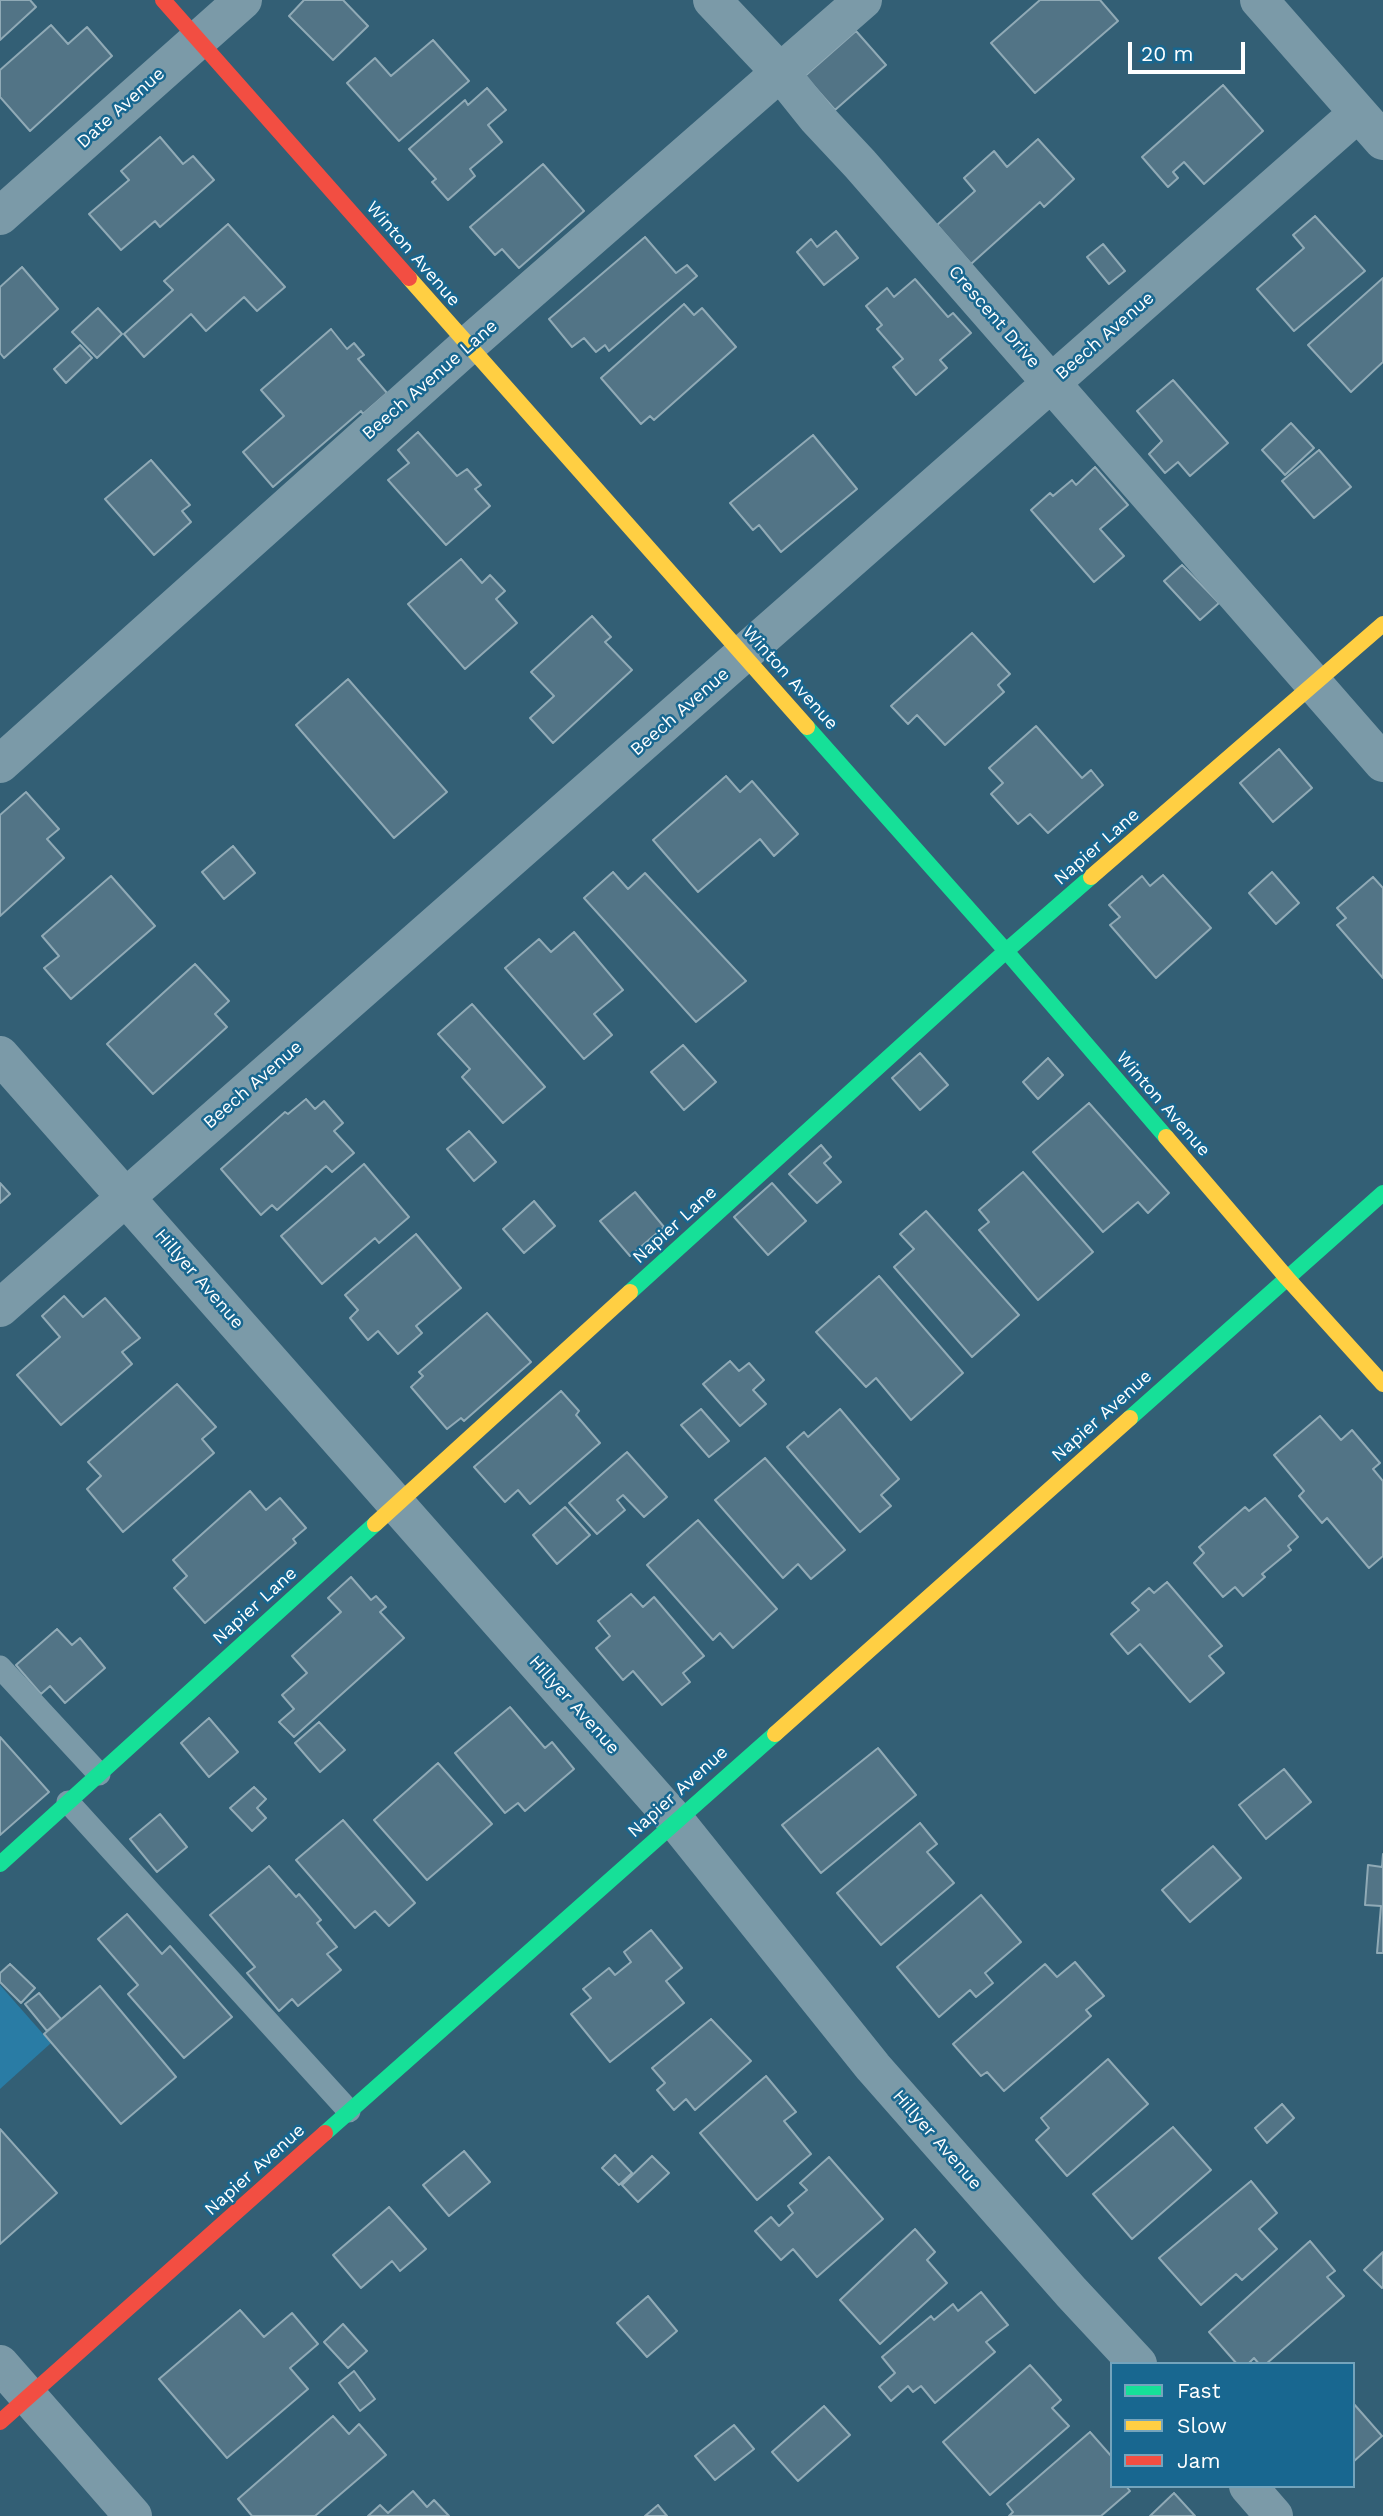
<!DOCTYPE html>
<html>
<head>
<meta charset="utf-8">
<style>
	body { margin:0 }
	#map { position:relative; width:1383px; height:2516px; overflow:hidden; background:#335f75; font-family:"Work Sans",sans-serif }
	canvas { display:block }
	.legend { position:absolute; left:1110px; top:2362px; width:245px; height:126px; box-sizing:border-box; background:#186790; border:2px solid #74a4bc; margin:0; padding:9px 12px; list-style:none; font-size:21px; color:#fff }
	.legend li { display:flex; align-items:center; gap:14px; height:35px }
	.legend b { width:35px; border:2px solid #74a4bc }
	.scale { position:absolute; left:1128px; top:42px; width:117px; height:32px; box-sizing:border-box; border:4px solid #fff; border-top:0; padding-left:9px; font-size:21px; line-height:24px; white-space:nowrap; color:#fff; -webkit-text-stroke:5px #186790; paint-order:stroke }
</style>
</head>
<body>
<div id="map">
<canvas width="1383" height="2516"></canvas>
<ul class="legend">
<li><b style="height:9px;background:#16e098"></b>Fast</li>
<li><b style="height:9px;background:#ffcf43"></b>Slow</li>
<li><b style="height:9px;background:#f24e42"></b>Jam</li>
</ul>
<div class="scale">20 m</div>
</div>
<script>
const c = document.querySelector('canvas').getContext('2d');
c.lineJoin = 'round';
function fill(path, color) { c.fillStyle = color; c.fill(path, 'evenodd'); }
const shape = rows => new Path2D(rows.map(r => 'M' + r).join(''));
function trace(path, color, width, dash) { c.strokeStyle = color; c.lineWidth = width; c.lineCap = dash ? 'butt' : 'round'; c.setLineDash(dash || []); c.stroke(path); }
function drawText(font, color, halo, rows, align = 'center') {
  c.font = font + ' "Work Sans",sans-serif'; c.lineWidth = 5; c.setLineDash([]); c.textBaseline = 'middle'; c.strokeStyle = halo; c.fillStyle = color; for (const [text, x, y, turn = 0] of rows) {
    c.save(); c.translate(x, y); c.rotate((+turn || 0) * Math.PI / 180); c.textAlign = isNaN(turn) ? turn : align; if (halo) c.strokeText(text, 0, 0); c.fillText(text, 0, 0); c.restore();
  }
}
fill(shape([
	[0,1985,51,2043,0,2089]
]), '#297ca5');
const building = shape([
	[0,0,30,0,36,7,0,40,0,0],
	[304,0,343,0,368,26,333,60,289,16,304,0],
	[1040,0,1100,0,1118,21,1035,93,991,43,1040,0],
	[51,25,68,44,87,27,112,56,30,131,0,97,0,70,51,25],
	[856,31,886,65,835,110,805,76,856,31],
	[433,40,469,81,399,141,347,83,375,58,391,76,433,40],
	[1223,85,1263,131,1204,184,1184,162,1173,172,1178,178,1168,187,1142,157,1223,85],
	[487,88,506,110,488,125,502,142,470,169,475,176,448,200,432,182,436,179,409,149,465,100,468,105,487,88],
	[160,137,183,164,193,156,214,180,160,227,155,221,121,250,89,214,129,180,121,171,160,137],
	[1038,139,1074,179,1044,207,1040,202,971,264,937,225,975,191,964,178,994,151,1007,167,1038,139],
	[543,164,584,211,519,268,502,249,495,255,470,227,543,164],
	[1315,216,1365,271,1294,331,1257,289,1304,248,1293,235,1315,216],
	[228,224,285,287,257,311,244,297,206,331,191,314,144,357,124,334,173,290,164,281,228,224],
	[836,231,858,258,824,285,797,252,811,239,817,247,836,231],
	[645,237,676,273,687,265,697,276,609,351,605,345,596,352,584,338,572,347,549,319,645,237],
	[1103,244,1125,271,1109,284,1087,257,1103,244],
	[22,267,58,309,4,358,0,353,0,287,22,267],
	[1383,278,1383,362,1351,392,1308,345,1383,278],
	[915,279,948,317,953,313,971,333,940,360,947,368,916,395,893,367,903,359,877,329,882,325,866,306,887,288,894,297,915,279],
	[684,304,694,315,702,308,736,347,654,420,650,416,641,424,601,378,684,304],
	[98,308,122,334,97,358,72,332,98,308],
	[331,329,347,349,354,343,364,355,358,359,387,393,363,414,361,411,273,487,243,452,284,416,261,390,331,329],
	[80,345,92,358,66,383,54,369,80,345],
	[1173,380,1228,443,1190,476,1178,462,1165,473,1149,454,1162,441,1137,411,1173,380],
	[1291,423,1314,448,1285,475,1262,450,1291,423],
	[418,432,457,476,467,469,481,485,475,489,490,506,446,545,388,480,409,463,398,450,418,432],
	[813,435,857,489,781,552,759,525,753,530,730,503,813,435],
	[1319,450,1351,487,1314,518,1282,481,1319,450],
	[151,460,190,505,182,511,191,522,154,555,105,499,151,460],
	[1095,467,1128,505,1100,529,1124,556,1094,582,1031,510,1050,493,1053,496,1072,480,1076,485,1095,467],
	[461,559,482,583,490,575,505,591,496,599,517,623,465,669,408,604,461,559],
	[1182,565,1219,603,1200,620,1164,581,1182,565],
	[592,616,611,637,605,642,632,670,553,743,530,718,554,696,531,672,592,616],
	[972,633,1010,674,998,685,1004,692,945,745,917,715,908,724,891,706,972,633],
	[348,679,447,792,394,838,296,725,348,679],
	[1036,726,1082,778,1091,770,1103,785,1048,833,1030,814,1018,824,991,794,1003,783,989,768,1036,726],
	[1279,749,1312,788,1273,822,1240,783,1279,749],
	[726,776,740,792,752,781,798,834,774,856,760,839,698,892,653,840,726,776],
	[26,792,59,829,47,839,64,858,0,916,0,815,26,792],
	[233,846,255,873,224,899,202,872,233,846],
	[613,872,628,889,645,873,746,981,696,1022,584,898,613,872],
	[1272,872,1299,903,1276,924,1249,893,1272,872],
	[1163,875,1211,928,1156,978,1110,925,1120,917,1109,905,1142,876,1150,886,1163,875],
	[111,876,155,926,71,999,44,968,59,956,42,936,111,876],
	[1373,877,1383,888,1383,978,1337,925,1346,918,1337,908,1373,877],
	[574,932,623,990,594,1014,612,1035,584,1059,505,968,539,939,551,952,574,932],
	[195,964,229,1001,215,1014,227,1027,153,1094,107,1044,195,964],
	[472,1004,545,1087,503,1123,462,1077,470,1069,438,1034,472,1004],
	[683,1045,716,1082,684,1110,651,1072,683,1045],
	[920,1053,948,1085,920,1110,892,1078,920,1053],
	[1048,1058,1063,1075,1038,1099,1023,1082,1048,1058],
	[306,1099,315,1109,324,1101,343,1123,334,1131,354,1153,332,1172,326,1166,277,1210,272,1205,261,1215,221,1169,285,1112,288,1114,306,1099],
	[1089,1103,1169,1193,1148,1213,1138,1202,1103,1232,1033,1152,1089,1103],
	[469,1131,496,1162,474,1181,447,1149,469,1131],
	[821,1145,831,1157,824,1163,841,1182,817,1203,789,1174,821,1145],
	[364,1164,409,1217,379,1243,375,1238,322,1284,281,1236,364,1164],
	[1023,1172,1093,1252,1038,1300,979,1230,989,1222,979,1210,1023,1172],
	[0,1183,10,1194,0,1203,0,1183],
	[772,1183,806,1221,768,1255,734,1217,772,1183],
	[635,1192,664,1227,630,1256,600,1221,635,1192],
	[534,1201,555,1226,524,1253,503,1229,534,1201],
	[926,1211,1019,1315,972,1357,894,1267,914,1249,900,1234,926,1211],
	[416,1234,461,1288,416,1326,422,1333,398,1354,378,1331,368,1340,350,1318,358,1310,345,1295,416,1234],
	[879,1276,963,1373,911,1420,876,1378,866,1387,816,1332,879,1276],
	[64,1296,83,1317,105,1298,140,1338,122,1352,132,1364,61,1425,17,1375,60,1337,42,1316,64,1296],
	[487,1313,531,1362,464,1421,461,1418,447,1429,411,1387,423,1376,419,1372,487,1313],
	[730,1361,739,1371,749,1363,764,1380,753,1390,766,1404,740,1426,703,1384,730,1361],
	[177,1384,216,1427,202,1439,214,1453,123,1532,87,1489,101,1476,88,1462,177,1384],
	[561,1391,579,1411,576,1415,600,1443,530,1504,518,1490,505,1502,474,1467,561,1391],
	[701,1409,729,1441,709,1457,681,1425,701,1409],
	[840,1409,899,1479,881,1495,891,1506,860,1532,787,1447,804,1432,808,1437,840,1409],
	[1320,1416,1341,1440,1352,1430,1380,1463,1373,1469,1383,1481,1383,1556,1369,1568,1327,1518,1322,1523,1299,1496,1304,1491,1274,1455,1320,1416],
	[627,1452,667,1497,644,1517,623,1495,617,1500,625,1510,597,1534,569,1503,627,1452],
	[765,1458,845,1550,811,1579,798,1564,783,1578,715,1500,765,1458],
	[250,1491,266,1510,280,1498,306,1528,293,1539,296,1543,205,1623,174,1588,187,1576,173,1560,250,1491],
	[1265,1498,1298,1537,1288,1546,1291,1550,1262,1574,1265,1577,1243,1596,1235,1587,1223,1597,1194,1563,1204,1553,1199,1547,1245,1507,1249,1511,1265,1498],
	[565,1507,590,1535,557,1564,533,1535,565,1507],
	[698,1520,777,1609,733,1648,720,1633,713,1640,647,1565,698,1520],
	[351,1577,371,1600,376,1596,386,1607,380,1612,404,1638,294,1737,279,1722,294,1709,282,1695,307,1673,292,1656,341,1612,328,1598,351,1577],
	[1167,1582,1222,1646,1209,1656,1224,1673,1190,1702,1140,1644,1128,1654,1111,1634,1139,1610,1132,1603,1149,1588,1154,1593,1167,1582],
	[631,1594,643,1607,654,1597,704,1656,683,1673,690,1682,662,1705,633,1671,623,1680,596,1648,610,1636,598,1621,631,1594],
	[57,1629,72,1645,80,1638,105,1668,65,1703,50,1686,41,1694,16,1665,57,1629],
	[510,1707,545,1748,552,1742,574,1769,525,1811,518,1803,505,1813,455,1753,510,1707],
	[209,1718,238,1752,209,1777,181,1743,209,1718],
	[319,1722,345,1750,320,1772,295,1743,319,1722],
	[0,1737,49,1792,0,1835,0,1737],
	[878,1748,916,1795,821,1873,782,1825,878,1748],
	[438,1763,492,1824,427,1880,374,1820,438,1763],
	[1284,1769,1311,1802,1266,1839,1239,1805,1284,1769],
	[254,1787,266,1799,257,1808,266,1818,252,1831,230,1808,254,1787],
	[160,1814,187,1847,157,1872,130,1839,160,1814],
	[343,1820,415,1903,389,1926,375,1911,355,1928,296,1860,343,1820],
	[920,1823,937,1844,927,1852,954,1883,881,1945,837,1893,920,1823],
	[1213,1846,1241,1878,1190,1922,1162,1890,1213,1846],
	[1383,1854,1383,1953,1377,1953,1381,1906,1365,1905,1368,1865,1382,1867,1383,1854],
	[269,1866,296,1897,299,1894,321,1920,317,1923,337,1947,327,1954,341,1970,298,2006,292,1999,279,2011,247,1973,255,1967,210,1915,269,1866],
	[981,1895,1021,1942,985,1973,993,1983,976,1997,970,1990,939,2017,897,1967,981,1895],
	[127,1914,162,1954,170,1946,232,2017,184,2058,128,1994,138,1985,98,1939,127,1914],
	[651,1930,682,1968,666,1981,684,2003,610,2062,571,2014,591,1998,583,1989,609,1968,615,1975,631,1962,624,1952,651,1930],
	[1075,1962,1104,1996,1086,2010,1091,2016,1004,2091,987,2072,981,2076,953,2044,1045,1964,1057,1977,1075,1962],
	[10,1964,35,1988,21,2003,0,1982,0,1973,10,1964],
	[100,1986,176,2077,121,2124,44,2034,100,1986],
	[39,1993,61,2019,47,2031,25,2004,39,1993],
	[711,2019,751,2061,695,2110,686,2099,674,2110,657,2090,665,2083,652,2068,711,2019],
	[1108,2059,1148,2104,1067,2176,1036,2140,1049,2128,1041,2118,1108,2059],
	[766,2076,796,2112,784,2121,811,2154,757,2200,700,2133,766,2076],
	[1282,2104,1294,2118,1267,2143,1255,2128,1282,2104],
	[1173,2127,1211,2170,1132,2239,1093,2194,1173,2127],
	[0,2129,57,2193,0,2244,0,2129],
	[464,2151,490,2182,449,2216,423,2185,464,2151],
	[615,2155,632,2173,619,2185,602,2168,615,2155],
	[652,2156,669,2173,638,2202,622,2185,652,2156],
	[829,2157,883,2219,817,2277,793,2249,781,2260,755,2231,771,2217,779,2226,793,2213,788,2206,807,2190,800,2183,829,2157],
	[1251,2181,1277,2213,1259,2229,1277,2249,1242,2280,1236,2274,1201,2305,1159,2258,1251,2181],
	[389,2207,426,2249,400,2271,392,2261,361,2288,333,2255,389,2207],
	[915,2229,935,2252,927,2260,947,2283,880,2344,840,2300,915,2229],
	[1310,2241,1335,2271,1327,2277,1344,2296,1266,2364,1259,2364,1254,2358,1248,2364,1237,2364,1209,2332,1310,2241],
	[1383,2252,1383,2287,1382,2288,1364,2270,1383,2252],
	[981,2292,1008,2325,986,2342,995,2352,935,2403,921,2386,913,2392,908,2386,891,2401,879,2387,895,2373,882,2357,931,2316,934,2320,953,2304,958,2311,981,2292],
	[648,2296,677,2331,647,2357,617,2323,648,2296],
	[240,2310,264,2337,292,2313,318,2344,290,2368,308,2389,227,2458,159,2379,240,2310],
	[343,2324,367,2351,348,2368,324,2342,343,2324],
	[1030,2365,1061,2400,1052,2408,1069,2426,990,2495,943,2442,1030,2365],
	[354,2371,375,2399,360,2411,339,2383,354,2371],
	[1353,2403,1382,2436,1353,2462,1353,2403],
	[824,2406,850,2435,798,2481,772,2452,824,2406],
	[333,2416,349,2434,359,2424,386,2455,315,2516,252,2516,238,2499,333,2416],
	[734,2425,754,2449,715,2480,695,2456,734,2425],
	[1090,2432,1112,2457,1112,2486,1126,2486,1130,2491,1101,2516,1009,2516,1013,2512,1007,2504,1090,2432],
	[413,2491,427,2507,434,2500,449,2516,368,2516,380,2505,388,2513,413,2491],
	[1174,2493,1195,2516,1150,2516,1174,2493],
	[658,2505,667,2516,645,2516,658,2505]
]);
fill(building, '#527486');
trace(building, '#90aab6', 2);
trace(shape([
	[0,1667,99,1774],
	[68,1802,349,2111]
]), '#7b9aa8', 23);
trace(shape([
	[712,0,780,72,816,117,860,164,1383,763],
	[1259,0,1383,141],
	[0,216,243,0],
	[0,764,468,345,863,0],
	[0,1055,675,1820,873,2067,1071,2292,1138,2364],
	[0,1308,1358,113],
	[0,2364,133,2516],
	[1248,2486,1274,2516]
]), '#7b9aa8', 38);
trace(shape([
	[807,727,1006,951,1166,1137],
	[630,1292,1006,951,1091,877],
	[1130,1418,1383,1193],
	[0,1864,375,1524],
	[325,2133,775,1734]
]), '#16e098', 16);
trace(shape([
	[409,278,807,727],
	[1091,877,1383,624],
	[1166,1137,1287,1278,1383,1384],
	[375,1524,630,1292],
	[775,1734,1130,1418]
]), '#ffcf43', 16);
trace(shape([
	[163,0,409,278],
	[0,2422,325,2133]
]), '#f24e42', 16);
drawText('18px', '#fff', '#186790', [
	["Date Avenue",121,108,-42],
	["Winton Avenue",413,254,49],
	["Crescent Drive",994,317,49],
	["Beech Avenue",1105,336,-41],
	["Beech Avenue Lane",430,380,-41],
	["Winton Avenue",790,678,48],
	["Beech Avenue",680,712,-41],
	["Napier Lane",1097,847,-41],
	["Beech Avenue",253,1085,-41],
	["Winton Avenue",1163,1104,49],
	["Napier Lane",675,1225,-42],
	["Hillyer Avenue",199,1279,49],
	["Napier Avenue",1102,1416,-42],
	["Napier Lane",255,1606,-42],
	["Hillyer Avenue",574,1705,48],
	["Napier Avenue",678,1792,-42],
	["Hillyer Avenue",937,2140,49],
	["Napier Avenue",255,2170,-42]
]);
</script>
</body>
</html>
